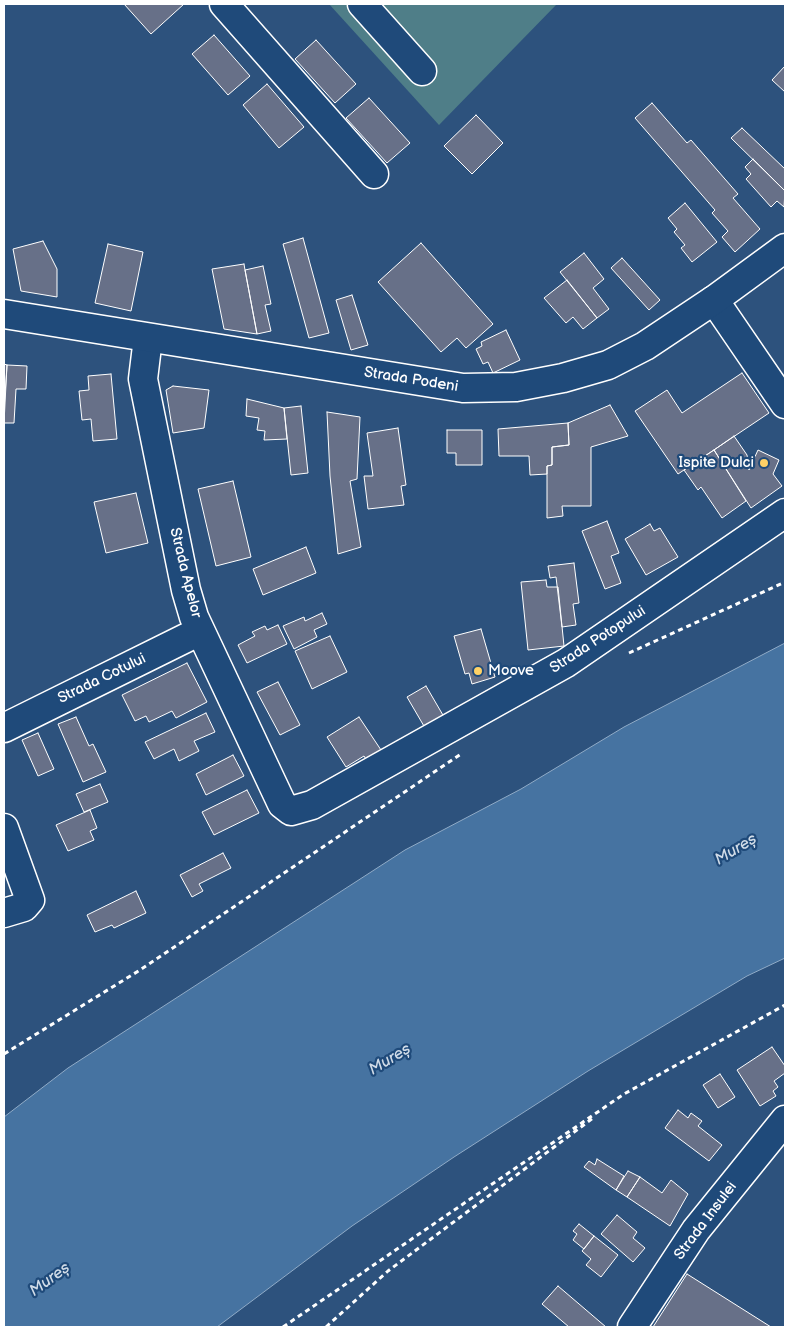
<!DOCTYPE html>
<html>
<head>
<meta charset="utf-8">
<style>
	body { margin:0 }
	#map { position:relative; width:789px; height:1331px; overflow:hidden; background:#2d527d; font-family:"Balsamiq Sans",sans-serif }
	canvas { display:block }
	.frame { position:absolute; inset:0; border:5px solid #fff; pointer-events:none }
</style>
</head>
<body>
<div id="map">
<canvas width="789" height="1331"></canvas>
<div class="frame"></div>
</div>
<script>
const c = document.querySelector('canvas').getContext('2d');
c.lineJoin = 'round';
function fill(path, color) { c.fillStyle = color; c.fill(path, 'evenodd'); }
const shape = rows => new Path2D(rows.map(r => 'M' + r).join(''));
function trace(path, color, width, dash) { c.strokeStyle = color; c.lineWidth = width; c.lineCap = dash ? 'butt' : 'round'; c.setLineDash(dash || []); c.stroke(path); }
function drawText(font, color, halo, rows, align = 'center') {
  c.font = font + ' "Balsamiq Sans",sans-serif'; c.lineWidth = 4.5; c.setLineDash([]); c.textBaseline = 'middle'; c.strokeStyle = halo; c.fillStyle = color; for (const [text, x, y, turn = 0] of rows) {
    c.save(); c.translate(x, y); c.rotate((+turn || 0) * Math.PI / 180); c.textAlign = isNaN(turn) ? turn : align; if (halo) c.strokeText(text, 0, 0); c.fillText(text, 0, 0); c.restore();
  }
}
fill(shape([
	[329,4,557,4,439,125]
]), '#4f7e88');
const water = shape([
	[785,643,785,958,747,976,588,1071,454,1157,352,1226,217,1327,4,1327,4,1117,68,1068,405,850,521,789,624,727,785,643]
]);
fill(water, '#4673a1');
trace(water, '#90abc7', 1);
const building = shape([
	[124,4,184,4,151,34,124,4],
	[214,35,250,76,228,95,192,54,214,35],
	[316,40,356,84,335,103,295,59,316,40],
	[785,66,785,92,772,80,785,66],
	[267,84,304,127,279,148,243,105,267,84],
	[369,98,410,143,387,163,346,118,369,98],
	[652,103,687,143,691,140,738,194,733,198,760,229,735,252,722,237,728,231,712,213,715,210,635,118,652,103],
	[476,115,503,143,472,174,444,146,476,115],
	[742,128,785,169,785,191,731,138,742,128],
	[753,159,785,191,784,207,777,201,771,207,746,179,751,174,745,167,753,159],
	[685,203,717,242,692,262,681,248,685,245,674,232,677,229,668,218,685,203],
	[303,238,329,333,309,338,283,244,303,238],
	[43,241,57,269,57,297,21,291,13,249,43,241],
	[421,243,493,324,466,348,457,338,441,352,378,282,421,243],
	[108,244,143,252,131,311,95,303,108,244],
	[584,253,604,279,593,288,609,309,597,318,560,272,584,253],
	[622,258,660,300,649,310,611,268,622,258],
	[244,264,245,270,257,334,224,329,212,269,244,264],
	[263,266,271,304,265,305,271,331,257,334,245,270,263,266],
	[567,280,597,318,583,329,573,317,566,323,544,298,567,280],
	[352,295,368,345,351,350,336,300,352,295],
	[506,330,520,360,493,373,488,362,483,364,476,349,482,346,481,342,506,330],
	[4,364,7,365,4,410,4,364],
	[7,365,27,366,26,389,16,389,14,423,4,423,7,365],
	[742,373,769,413,678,474,635,411,667,390,682,413,742,373],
	[111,374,117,439,93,441,91,419,82,420,79,391,89,390,88,376,111,374],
	[173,386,209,390,204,428,173,433,166,390,173,386],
	[247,399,284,408,287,439,264,440,265,431,257,430,259,418,246,416,247,399],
	[610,405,628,436,591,447,591,506,562,506,563,516,547,518,547,466,552,465,552,447,569,445,568,423,610,405],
	[301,406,308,473,291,475,284,408,301,406],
	[327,412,360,417,357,479,350,481,361,547,338,554,330,476,327,412],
	[568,423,569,445,552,447,552,465,547,466,547,474,530,475,529,456,499,456,498,429,568,423],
	[398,428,406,485,401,486,404,505,368,509,364,476,373,476,367,433,398,428],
	[447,430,482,430,482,465,456,465,456,453,447,453,447,430],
	[734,436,747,455,749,470,758,450,779,460,773,474,782,486,751,508,714,450,734,436],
	[714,450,746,501,722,518,701,487,698,490,684,470,714,450],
	[233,481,251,557,216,566,198,489,233,481],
	[136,493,148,543,106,553,94,502,136,493],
	[607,521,619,553,611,556,621,583,605,589,582,531,607,521],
	[650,524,654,531,660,528,678,557,646,575,625,539,650,524],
	[306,547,316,573,263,595,253,569,306,547],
	[574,563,579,603,573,604,576,625,562,627,556,577,550,578,548,566,574,563],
	[546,580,547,587,558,587,564,646,528,650,521,582,546,580],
	[322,613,327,624,314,630,317,637,294,649,283,626,304,617,305,621,322,613],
	[278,625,287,644,247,663,238,645,255,636,252,632,265,626,267,630,278,625],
	[481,629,495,677,472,684,469,673,465,674,454,636,481,629],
	[330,636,347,672,312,689,295,651,330,636],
	[187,663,207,702,176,718,172,711,149,722,146,716,135,721,122,695,187,663],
	[278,682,300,725,280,735,257,692,278,682],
	[426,686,447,722,428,733,407,697,426,686],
	[206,713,215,732,194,741,199,751,179,761,174,749,154,759,145,742,206,713],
	[76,717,89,746,93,744,106,772,83,782,58,724,76,717],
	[359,717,383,753,368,763,364,756,346,767,327,737,359,717],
	[38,733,54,769,38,776,22,740,38,733],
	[233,755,244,776,206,795,196,774,233,755],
	[100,784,108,802,84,812,76,794,100,784],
	[247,790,259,813,214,835,202,812,247,790],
	[90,810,97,828,90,831,94,840,68,851,56,825,90,810],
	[223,853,231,868,199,884,203,891,192,897,180,875,223,853],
	[136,891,146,913,114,928,112,925,95,932,87,915,136,891],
	[772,1047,785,1066,785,1073,774,1081,778,1087,773,1091,776,1096,760,1106,737,1070,772,1047],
	[720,1074,735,1097,718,1108,703,1085,720,1074],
	[678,1110,688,1118,691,1113,702,1121,698,1126,722,1145,709,1161,665,1128,678,1110],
	[597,1159,624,1176,616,1190,584,1167,589,1161,595,1165,597,1159],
	[628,1171,640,1177,627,1197,616,1190,628,1171],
	[640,1177,662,1193,671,1180,688,1194,670,1226,627,1197,640,1177],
	[617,1215,637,1232,633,1238,645,1248,633,1262,601,1234,617,1215],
	[579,1224,594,1236,584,1249,573,1240,577,1234,573,1231,579,1224],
	[594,1236,618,1255,601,1277,586,1265,591,1259,582,1251,594,1236],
	[687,1274,771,1327,653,1327,687,1274],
	[558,1286,606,1327,569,1327,542,1304,558,1286]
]);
fill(building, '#677088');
trace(building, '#fff', 1);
const street = shape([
	[224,4,374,174],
	[362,4,422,71],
	[714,300,785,404],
	[148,338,143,379,186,590,194,617,282,804,291,811,312,805,566,663,785,513],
	[4,728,200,631],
	[4,828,30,900,24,907,4,913],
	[632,1327,696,1230,785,1120]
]);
const secondary = shape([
	[4,314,463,388,516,387,563,378,608,365,645,346,714,300,785,248]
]);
trace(street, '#fff', 31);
trace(secondary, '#fff', 31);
trace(shape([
	[629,653,785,582],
	[4,1054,140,970,461,754],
	[283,1327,624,1094,785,1005],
	[326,1327,388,1271,593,1118]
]), '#fff', 3, [5, 4]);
trace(street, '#1f4a7a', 28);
trace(secondary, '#1f4a7a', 28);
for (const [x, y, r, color] of [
	[764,463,5,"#ffd166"],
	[478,671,5,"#ffd166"]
]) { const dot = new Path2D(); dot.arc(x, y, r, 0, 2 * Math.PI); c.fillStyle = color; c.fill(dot); trace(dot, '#1f4a7a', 2); }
drawText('15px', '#fff', '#1f4a7a', [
	["Strada Podeni",411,380,9],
	["Strada Apelor",185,573,76],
	["Strada Potopului",598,640,-33],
	["Strada Cotului",102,679,-26],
	["Strada Insulei",706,1221,-53]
]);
drawText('15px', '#fff', '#1f4a7a', [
	["Ispite Dulci",754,463],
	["Moove",488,671,"left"]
], 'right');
drawText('italic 16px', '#d1dce8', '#1f4a7a', [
	["Mureș",736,850,-31],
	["Mureș",390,1060,-31],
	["Mureș",50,1280,-36]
]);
</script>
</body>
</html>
